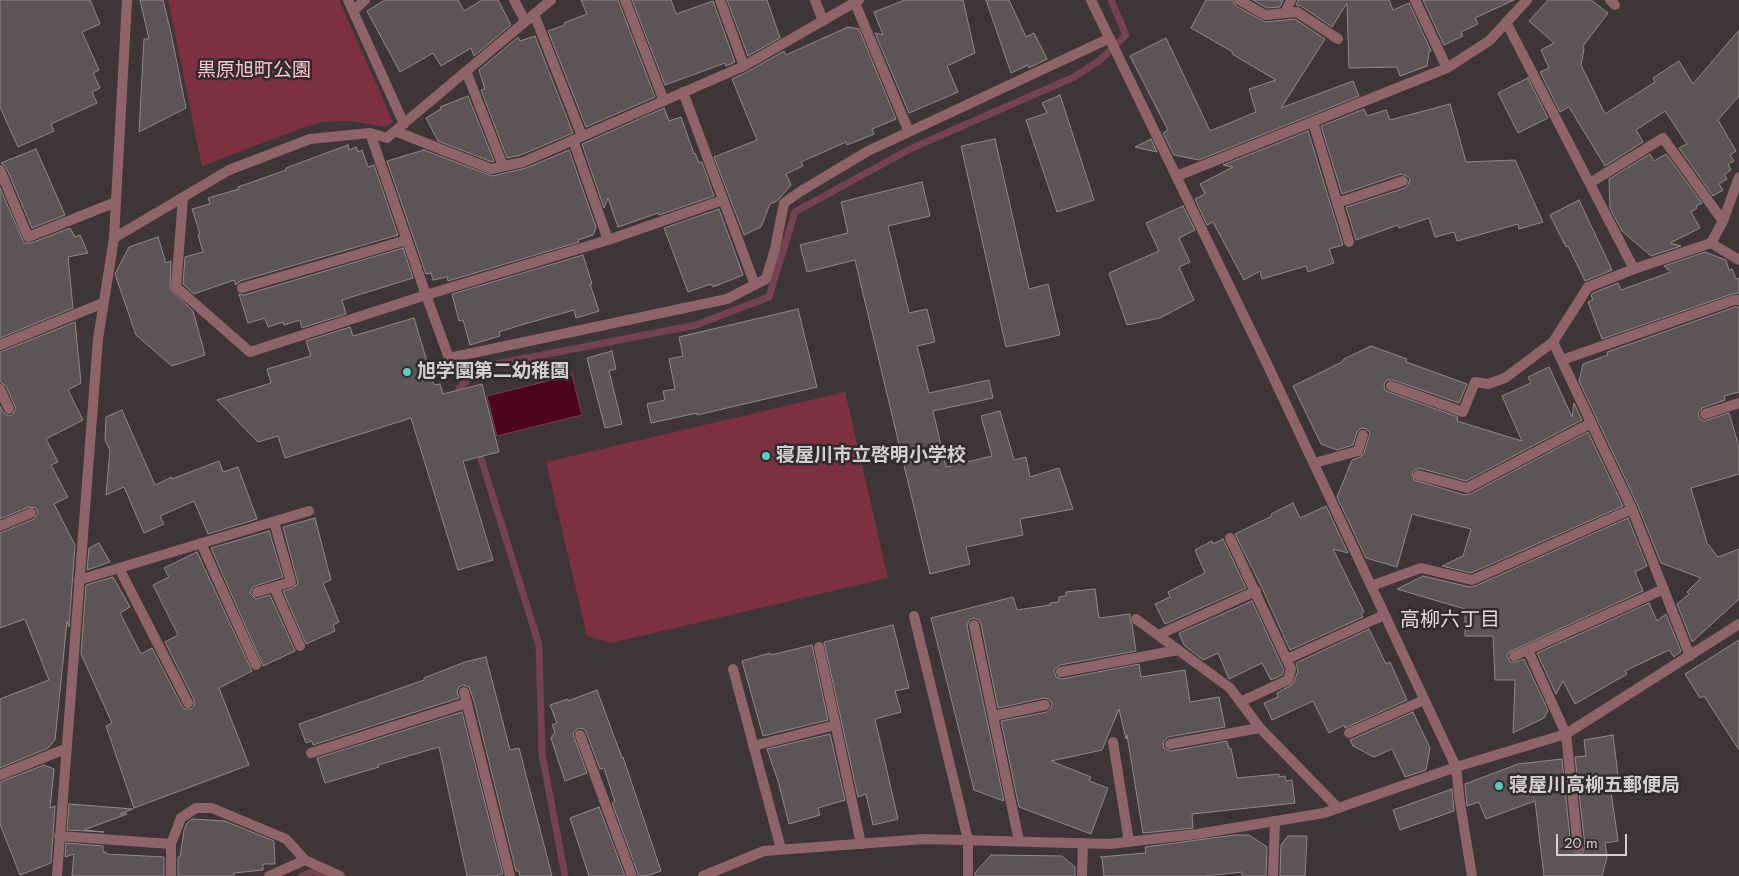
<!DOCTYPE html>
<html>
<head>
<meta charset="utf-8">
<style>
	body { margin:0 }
	#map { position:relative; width:1739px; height:876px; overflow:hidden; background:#3d3536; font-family:Jost,sans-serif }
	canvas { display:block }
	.scale { position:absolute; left:1556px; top:834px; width:71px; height:22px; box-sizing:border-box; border:2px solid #d5d0d0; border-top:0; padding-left:6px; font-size:15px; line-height:18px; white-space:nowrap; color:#d5d0d0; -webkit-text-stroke:4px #322b2c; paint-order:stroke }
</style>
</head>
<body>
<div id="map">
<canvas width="1739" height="876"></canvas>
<div class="scale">20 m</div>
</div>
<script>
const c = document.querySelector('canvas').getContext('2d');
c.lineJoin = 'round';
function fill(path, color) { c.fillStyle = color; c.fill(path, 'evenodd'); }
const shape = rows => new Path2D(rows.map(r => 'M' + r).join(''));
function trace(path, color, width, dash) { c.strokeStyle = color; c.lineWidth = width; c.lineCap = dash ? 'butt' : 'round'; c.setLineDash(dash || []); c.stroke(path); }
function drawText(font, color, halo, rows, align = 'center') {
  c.font = font + ' Jost,"Noto Sans JP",sans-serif'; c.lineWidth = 5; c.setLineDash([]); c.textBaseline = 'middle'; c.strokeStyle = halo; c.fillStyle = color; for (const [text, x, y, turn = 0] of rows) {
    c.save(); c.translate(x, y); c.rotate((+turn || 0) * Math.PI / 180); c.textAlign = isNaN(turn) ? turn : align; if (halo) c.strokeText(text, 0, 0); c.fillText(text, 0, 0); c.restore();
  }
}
fill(shape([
	[168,0,339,0,393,122,386,127,351,121,322,122,302,128,202,166],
	[845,392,888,578,611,643,587,636,546,462]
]), '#7d3140');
const water = shape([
	[572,375,582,415,497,436,487,396,572,375]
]);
fill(water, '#4c051a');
trace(water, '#754251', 1);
trace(shape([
	[462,398,459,388,481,367,696,325,769,297,795,212,910,149,1074,77,1099,61,1126,35,1111,0],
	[478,449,539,645,542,754,565,876],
	[302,876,314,871,323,876]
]), '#754251', 7);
const building = shape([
	[0,0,90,0,100,24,82,32,99,70,93,73,100,88,92,92,97,103,51,124,54,131,18,147,0,107,0,0],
	[140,0,163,0,171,33,186,108,139,132,144,39,149,39,140,0],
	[385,0,458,0,464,11,482,0,498,0,511,25,474,56,471,48,441,66,433,53,400,72,367,11,385,0],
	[581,0,618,0,655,97,586,127,548,31,565,25,564,23,587,14,581,0],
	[632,0,671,0,676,14,713,1,735,62,726,66,725,63,665,85,632,0],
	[727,0,767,0,780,38,748,56,727,0],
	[905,0,963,0,975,53,947,66,958,92,909,113,875,33,883,35,874,12,905,0],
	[986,0,1009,0,1026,37,1034,33,1047,59,1029,68,1028,65,1011,73,986,0],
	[1206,0,1232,0,1236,6,1265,22,1295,19,1325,39,1281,108,1353,81,1359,96,1199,160,1174,155,1163,133,1168,130,1130,56,1166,38,1210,131,1256,112,1249,89,1276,80,1232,54,1233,52,1191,28,1206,0],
	[1253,0,1283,0,1280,7,1267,8,1253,0],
	[1298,0,1389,0,1393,10,1409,3,1431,51,1429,52,1427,66,1400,76,1397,67,1349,68,1347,3,1332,27,1301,6,1296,5,1298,0],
	[1423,0,1514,0,1475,18,1478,24,1461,32,1463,36,1444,45,1423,0],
	[1548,0,1591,0,1608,13,1583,46,1584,49,1581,65,1605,114,1655,82,1653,78,1679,61,1693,84,1739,30,1739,96,1718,120,1736,151,1730,155,1734,161,1728,164,1731,170,1724,175,1727,179,1719,184,1723,190,1713,196,1679,148,1687,144,1665,111,1636,130,1643,142,1605,166,1569,107,1560,112,1540,72,1549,68,1541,50,1554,43,1529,21,1548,0],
	[848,27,859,29,896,119,872,129,874,134,847,145,846,142,801,162,803,166,786,174,791,185,777,201,770,204,761,227,744,235,714,157,757,140,732,79,747,72,784,51,786,55,848,27],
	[535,36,573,133,521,155,507,158,481,90,485,89,479,70,518,37,520,41,535,36],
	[1528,78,1548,118,1518,133,1498,93,1528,78],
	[1060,95,1094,200,1057,212,1026,120,1047,113,1042,103,1060,95],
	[468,96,494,161,492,162,438,141,426,118,441,109,440,107,468,96],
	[1450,104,1466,162,1515,160,1543,222,1519,229,1518,224,1457,241,1454,232,1435,237,1429,218,1399,228,1398,225,1356,240,1346,207,1405,188,1408,185,1410,179,1407,176,1401,174,1342,194,1321,126,1364,109,1367,116,1386,110,1390,120,1450,104],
	[664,108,669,121,681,117,694,154,695,153,699,163,702,162,714,196,659,215,658,213,618,227,608,198,604,208,582,144,664,108],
	[1308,131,1343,245,1329,249,1334,263,1308,272,1306,266,1262,279,1260,271,1244,280,1213,222,1207,225,1195,199,1205,194,1200,184,1233,167,1223,165,1308,131],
	[995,139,1029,289,1048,284,1060,335,1006,347,961,146,995,139],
	[1151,139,1157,152,1135,147,1151,139],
	[348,145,349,150,356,147,358,152,362,150,368,167,374,165,398,235,240,281,236,285,234,280,194,294,183,284,185,257,203,252,198,235,200,234,192,209,210,204,208,198,239,189,238,187,286,170,286,168,348,145],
	[36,149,65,215,32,228,6,167,1,163,36,149],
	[424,150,492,176,526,168,569,150,596,227,593,235,578,240,579,242,448,281,447,277,433,280,431,273,426,274,387,161,424,150],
	[1650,154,1654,161,1666,154,1702,203,1696,206,1697,208,1691,212,1700,228,1670,243,1681,246,1651,256,1622,231,1610,208,1609,179,1650,154],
	[922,182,930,216,888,226,909,313,927,309,935,342,917,346,929,393,989,380,993,398,933,411,946,467,992,456,981,416,1000,411,1014,460,1026,457,1030,477,1059,468,1073,509,1020,519,1023,535,966,547,970,564,930,574,855,260,807,272,800,245,848,233,841,202,922,182],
	[0,188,24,243,31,243,70,228,75,237,80,235,88,253,68,257,73,308,0,338,0,188],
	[1579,200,1612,270,1585,281,1568,246,1566,247,1550,215,1579,200],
	[1183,206,1195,230,1179,238,1190,262,1179,267,1194,300,1160,318,1127,325,1109,273,1159,251,1146,223,1183,206],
	[719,209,743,275,713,287,711,284,688,292,664,228,719,209],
	[158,237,166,263,171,261,170,289,193,311,205,355,172,366,136,335,115,274,129,247,158,237],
	[403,248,413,278,342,300,346,314,302,328,300,320,284,325,283,322,268,327,265,318,248,323,239,294,244,295,403,248],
	[1705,252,1726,260,1729,270,1732,269,1736,279,1739,278,1739,293,1732,294,1602,339,1588,302,1593,300,1591,295,1593,293,1618,283,1621,290,1671,272,1664,266,1705,252],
	[583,255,592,284,590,284,599,311,576,318,574,310,521,325,499,332,500,336,470,345,463,320,459,321,452,294,583,255],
	[1735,307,1739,307,1739,392,1724,396,1725,400,1702,408,1698,413,1700,419,1704,421,1729,413,1739,447,1739,474,1691,488,1707,543,1718,557,1739,549,1739,599,1692,642,1677,604,1689,594,1687,592,1701,578,1661,563,1638,506,1579,381,1583,364,1608,355,1607,352,1735,307],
	[798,309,817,387,697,415,697,413,651,423,647,404,665,400,663,391,675,389,669,359,683,356,679,337,798,309],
	[414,318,434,385,440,384,443,394,482,384,499,452,463,461,493,560,458,570,411,418,285,458,278,436,258,442,217,400,271,383,267,369,311,356,306,341,350,327,353,336,414,318],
	[75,322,81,383,68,390,83,420,46,439,58,462,51,465,68,497,54,504,75,545,69,627,67,621,55,740,48,748,0,768,0,699,49,680,25,619,0,628,0,533,34,519,38,513,36,508,29,507,0,519,0,406,3,412,8,416,12,415,16,409,6,386,0,382,0,352,75,322],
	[1371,346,1407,359,1406,362,1467,384,1459,403,1393,380,1387,380,1384,384,1385,390,1389,392,1458,417,1457,421,1522,441,1502,396,1531,383,1528,377,1549,367,1572,417,1574,403,1582,420,1466,481,1419,468,1414,470,1412,473,1414,480,1465,495,1470,494,1588,432,1623,506,1471,573,1442,566,1463,556,1471,529,1412,514,1397,567,1366,558,1337,497,1352,460,1360,457,1364,453,1370,433,1366,429,1361,428,1357,432,1353,445,1337,450,1321,444,1293,386,1342,362,1344,359,1371,346],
	[612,351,616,369,609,371,622,424,605,428,587,358,612,351],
	[122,410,155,485,172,477,172,479,219,461,223,472,238,467,257,519,208,534,194,501,160,516,164,524,144,533,124,487,106,495,110,450,105,440,106,417,122,410],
	[1293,503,1300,518,1326,506,1348,553,1333,549,1364,612,1361,614,1363,617,1290,650,1262,588,1235,534,1272,516,1271,514,1293,503],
	[315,518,331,580,323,583,339,622,333,625,335,631,306,644,283,591,293,588,298,583,283,527,315,518],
	[1628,518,1647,566,1635,572,1643,591,1509,652,1507,656,1510,662,1516,662,1524,659,1548,710,1544,718,1513,733,1515,680,1495,680,1493,636,1465,636,1465,609,1397,589,1423,576,1470,587,1475,586,1628,518],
	[269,531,283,577,255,586,252,588,250,593,256,599,270,595,295,651,263,666,211,548,269,531],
	[1223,539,1246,588,1165,624,1155,604,1170,597,1168,592,1205,573,1195,550,1212,541,1213,544,1223,539],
	[99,543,110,562,87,570,89,548,99,543],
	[197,552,252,671,219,688,249,765,134,808,106,726,112,723,81,654,86,585,113,577,130,607,120,613,141,654,152,648,182,706,185,709,191,709,194,706,194,700,165,642,178,635,153,585,169,577,164,568,197,552],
	[1095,589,1099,618,1130,614,1130,621,1132,624,1136,651,1060,665,1054,670,1056,677,1062,679,1139,664,1141,677,1185,670,1190,702,1219,697,1225,727,1168,737,1163,742,1164,748,1171,751,1227,741,1229,749,1231,748,1237,778,1279,774,1279,777,1285,776,1286,781,1292,780,1295,803,1192,814,1193,828,1143,833,1127,735,1126,739,1119,709,1102,750,1051,761,1091,777,1089,781,1108,788,1091,834,1019,807,1001,721,1047,712,1051,708,1052,703,1048,699,1044,698,998,708,981,624,979,620,973,618,969,620,967,626,1004,801,974,790,931,618,1013,597,1017,610,1050,605,1050,603,1059,602,1059,597,1066,596,1066,592,1095,589],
	[1252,601,1284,670,1282,675,1271,680,1262,663,1229,679,1218,653,1203,660,1184,645,1179,633,1252,601],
	[1649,603,1657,621,1666,614,1681,651,1674,657,1669,650,1625,671,1627,674,1575,704,1563,681,1556,694,1537,653,1649,603],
	[893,625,909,688,895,691,901,712,875,719,898,819,873,825,866,794,858,797,824,642,893,625],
	[1369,629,1386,664,1390,662,1407,700,1345,728,1344,725,1329,733,1313,701,1272,720,1264,703,1278,697,1277,693,1293,684,1298,671,1296,663,1369,629],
	[1739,640,1739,750,1704,696,1700,698,1685,674,1739,640],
	[812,645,828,720,763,736,742,661,770,653,771,655,812,645],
	[486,657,510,750,519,748,552,876,520,876,519,871,516,871,474,701,469,687,463,685,459,687,457,691,459,698,313,745,312,741,306,743,299,724,424,680,424,678,465,662,486,657],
	[597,690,622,758,623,757,661,871,646,876,639,876,612,803,615,802,604,768,600,769,586,732,584,729,578,728,573,734,587,773,565,781,551,738,555,732,552,725,557,723,550,705,568,699,568,701,597,690],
	[462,712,503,874,495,876,467,876,439,747,378,765,379,767,325,783,317,758,462,712],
	[1413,712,1430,748,1426,770,1405,777,1392,749,1374,757,1353,746,1350,740,1413,712],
	[830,734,845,800,818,808,820,815,789,824,778,781,767,749,830,734],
	[1613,735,1619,783,1610,785,1618,841,1605,843,1607,857,1602,876,1544,876,1535,801,1486,819,1479,802,1467,806,1465,784,1518,764,1562,759,1571,848,1575,853,1582,853,1585,846,1575,757,1586,756,1584,740,1613,735],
	[44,765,54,769,50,808,55,806,51,863,20,875,0,824,0,782,44,765],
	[1452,789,1454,811,1400,830,1393,810,1452,789],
	[69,804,133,809,120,814,127,814,84,830,104,832,67,830,69,804],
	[599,807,625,876,589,876,570,818,599,807],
	[192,819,225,821,274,841,275,864,263,864,263,870,234,873,234,876,178,876,178,857,180,857,184,830,187,823,192,819],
	[1235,835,1249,835,1267,847,1266,876,1242,876,1242,872,1205,876,1104,876,1102,858,1100,857,1146,853,1145,847,1235,835],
	[1288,836,1307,836,1305,876,1280,876,1281,845,1288,836],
	[66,843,103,846,103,852,106,852,106,854,164,857,164,876,72,876,74,854,65,857,66,843],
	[991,855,1062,856,1075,867,1075,876,975,876,975,873,991,855]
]);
fill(building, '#5d5455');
trace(building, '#928989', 1);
trace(shape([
	[1610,0,1615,5],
	[1313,122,1349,242],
	[1337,203,1403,181],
	[242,288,407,240],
	[1562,360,1734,300,1739,300],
	[1314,463,1358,451,1363,435],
	[1230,538,1291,669,1288,680,1240,702],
	[201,543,256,665],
	[119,568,188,703],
	[79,580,309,511],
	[274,587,300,646],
	[257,592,291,582,274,522],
	[914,616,968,840],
	[1136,619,1230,688,1260,728,1338,808],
	[974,625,1019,841],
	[1158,635,1256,591],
	[819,647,861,844],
	[1287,659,1384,615],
	[733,669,781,849],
	[1061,672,1178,650],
	[993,716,1045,705],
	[1349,733,1424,700],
	[580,735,632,876],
	[1113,742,1129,842],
	[1170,744,1260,728],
	[753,746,836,725],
	[305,860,340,876],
	[1082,876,1083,843],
	[1273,876,1275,821]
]), '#8f6469', 10);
trace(shape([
	[348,0,404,124],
	[514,0,525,21],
	[625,0,664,101],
	[720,0,744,66],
	[815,0,823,21],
	[1091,0,1269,368,1456,767,1460,803,1472,876],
	[1239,0,1265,15,1297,12,1338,39],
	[1415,0,1447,68],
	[855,3,909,132],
	[353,11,365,0],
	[1285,13,1291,0],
	[534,14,582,136],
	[1506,22,1634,269],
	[466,71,503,166],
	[683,92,755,285],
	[395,131,551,0],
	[370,133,426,295,608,240,723,200],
	[573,140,608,240],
	[0,170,28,237,116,202],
	[1177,176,1447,68,1489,41,1527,0],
	[1590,183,1663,138,1723,221],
	[183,198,176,287,250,352,426,295,449,358,727,299,766,279,775,249,784,203,801,191,868,151,1110,38],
	[114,238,229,170,310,139,370,133,387,138,395,131,491,169,523,162,744,66,859,0],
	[1711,243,1723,221,1739,177],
	[1553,342,1632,509,1690,656],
	[0,345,103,303],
	[1391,386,1463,412,1475,382,1488,384,1505,378,1553,342,1588,287,1634,269,1711,243,1739,260],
	[0,389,9,409],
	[1705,414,1739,403],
	[1418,475,1467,488,1591,423],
	[0,526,31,513],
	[1371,586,1421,568,1472,580,1632,509],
	[1528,650,1566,734,1578,847],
	[1514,656,1664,589],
	[464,692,510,876],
	[311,753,467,703],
	[0,775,65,749],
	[59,836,171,844],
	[968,840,968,876],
	[57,876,98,339,114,238,127,0],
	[171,876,171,844,181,818,196,808,212,808,286,839,305,860,269,876],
	[703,876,764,851,924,839,1109,844,1197,834,1324,813,1456,767,1566,734,1739,624]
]), '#8f6469', 10);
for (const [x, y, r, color] of [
	[407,372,5,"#54cdc8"],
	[766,456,5,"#54cdc8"],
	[1499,786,5,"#54cdc8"]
]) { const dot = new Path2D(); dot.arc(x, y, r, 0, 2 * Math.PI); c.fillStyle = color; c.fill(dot); trace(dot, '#322b2c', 2); }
drawText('19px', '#fcc6cc', '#322b2c', [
	["黒原旭町公園",254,71]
]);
drawText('bold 19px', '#d5d0d0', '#322b2c', [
	["旭学園第二幼稚園",417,372],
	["寝屋川市立啓明小学校",776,456],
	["寝屋川高柳五郵便局",1509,786]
], 'left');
drawText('20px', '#e4dadb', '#322b2c', [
	["高柳六丁目",1450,621]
]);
</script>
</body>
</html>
